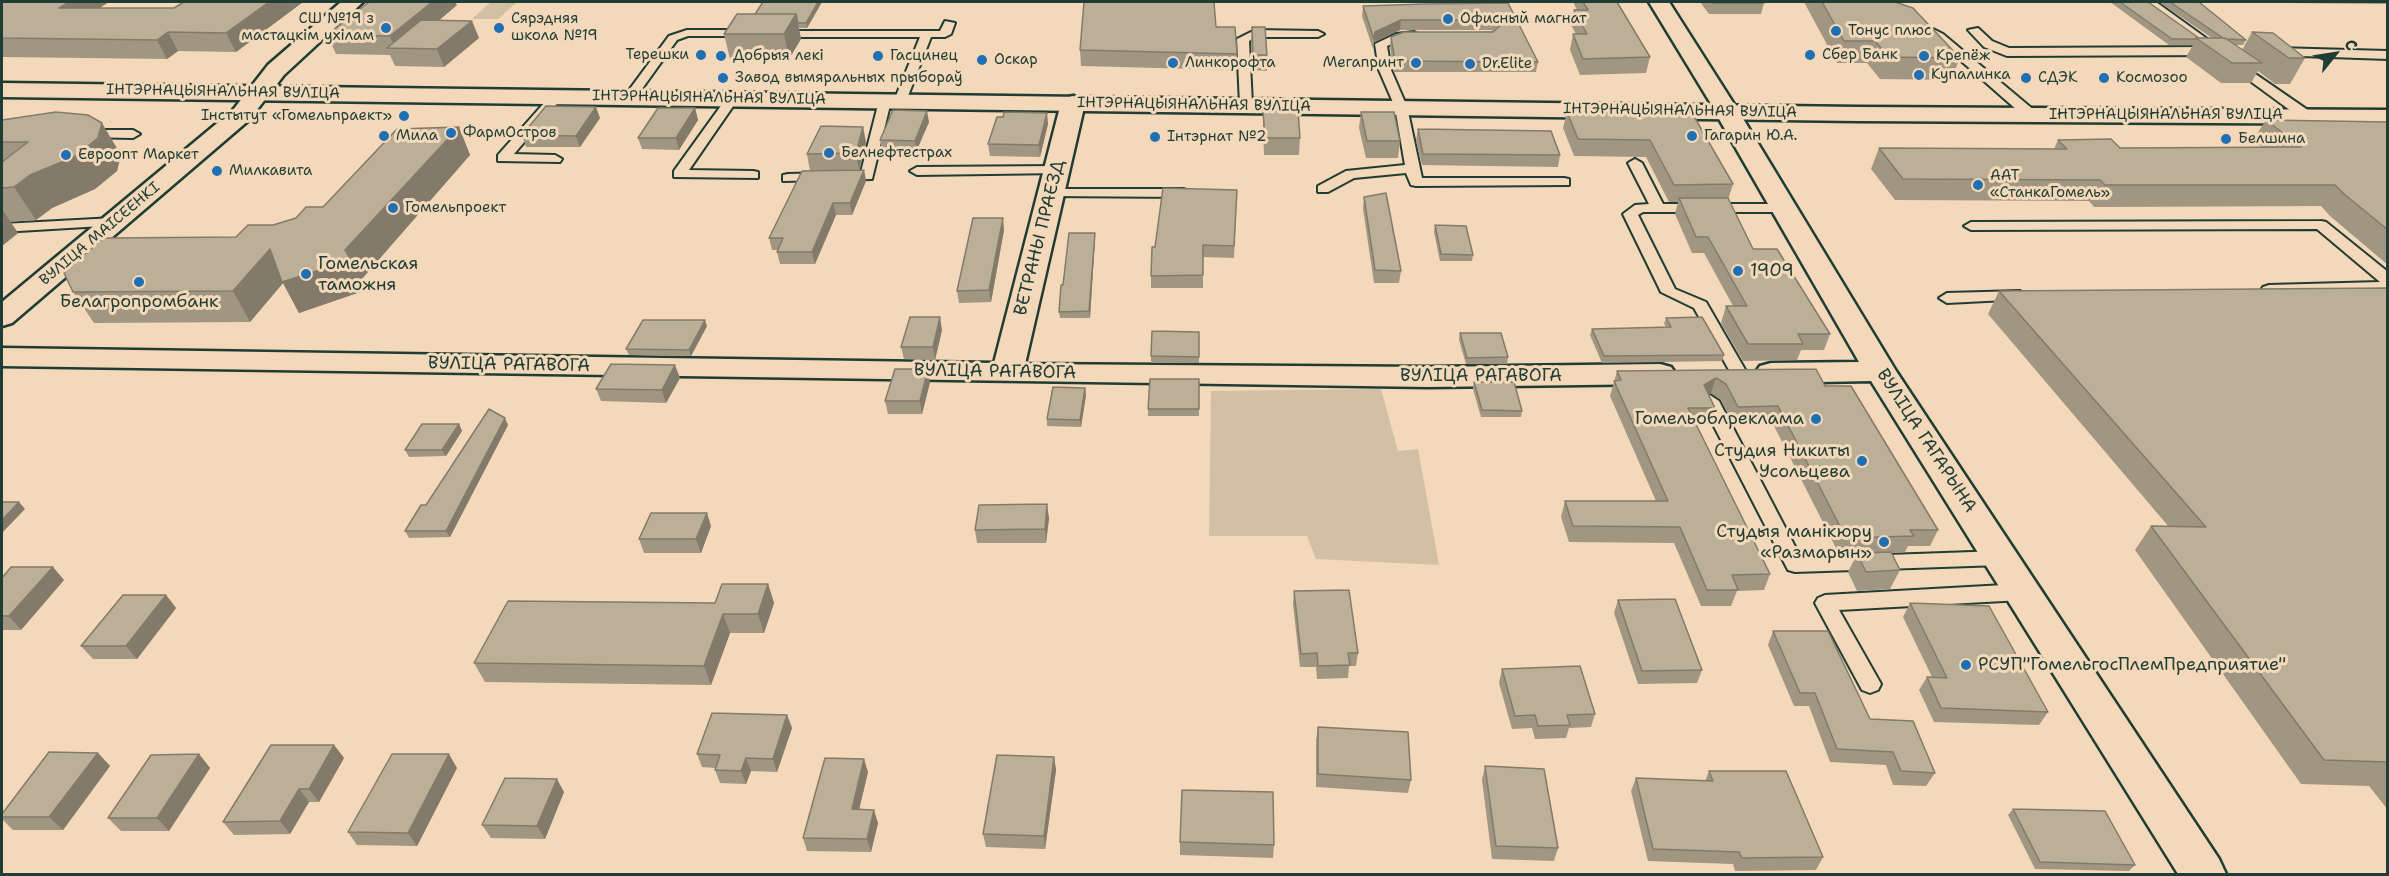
<!DOCTYPE html>
<html>
<head>
<meta charset="utf-8">
<style>
	body { margin:0 }
	#map { position:relative; width:2389px; height:876px; overflow:hidden; background:#f4d8ba; font-family:"Shantell Sans",sans-serif }
	canvas { display:block }
	.frame { position:absolute; inset:0; border:3px solid #1f3d34; pointer-events:none }
	.north { position:absolute; left:2305px; top:24px; width:60px; height:60px; -webkit-text-stroke:4px #f4d8ba; paint-order:stroke; rotate:60deg; font-size:16px; font-weight:700; line-height:24px; text-align:center; color:#1f3d34 }
	.north::after { content:''; display:block; margin:auto; width:21px; height:27px; background:#1f3d34; clip-path:polygon(50% 0,100% 100%,50% 72%,0 100%) }
</style>
</head>
<body>
<div id="map">
<canvas width="2389" height="876"></canvas>
<div class="frame"></div>
<div class="north">С</div>
</div>
<script>
const c = document.querySelector('canvas').getContext('2d');
c.lineJoin = 'round';
function fill(path, color) { c.fillStyle = color; c.fill(path, 'evenodd'); }
const shape = rows => new Path2D(rows.map(r => 'M' + r).join(''));
function trace(path, color, width, dash) { c.strokeStyle = color; c.lineWidth = width; c.lineCap = dash ? 'butt' : 'round'; c.setLineDash(dash || []); c.stroke(path); }
function drawText(font, color, halo, rows, align = 'center') {
  c.font = font + ' "Shantell Sans",sans-serif'; c.lineWidth = 6; c.setLineDash([]); c.textBaseline = 'middle'; c.strokeStyle = halo; c.fillStyle = color; for (const [text, x, y, turn = 0] of rows) {
    c.save(); c.translate(x, y); c.rotate((+turn || 0) * Math.PI / 180); c.textAlign = isNaN(turn) ? turn : align; if (halo) c.strokeText(text, 0, 0); c.fillText(text, 0, 0); c.restore();
  }
}
fill(shape([
	[491,2,517,2,498,19,472,19],
	[1381,389,1398,451,1418,449,1439,565,1316,559,1307,536,1209,536,1211,391]
]), '#d2bfa4');
const lane = shape([
	[2143,2,2156,2,2224,51,2218,55,2007,56,1984,47,1968,30,1978,28,1992,41,2009,48,2205,47,2143,2],
	[945,21,955,23,951,34,945,37,931,37,906,101,900,105,894,101,920,37,775,37,769,34,775,31,940,31,945,21],
	[1915,24,1923,24,1943,34,2035,111,2035,117,2025,117,1935,38,1915,28,1915,24],
	[687,30,747,30,753,33,747,36,688,36,677,40,634,100,626,100,624,97,669,36,687,30],
	[1255,30,1318,31,1324,34,1318,37,1257,37,1249,41,1252,105,1246,109,1240,105,1237,39,1255,30],
	[1414,32,1418,34,1418,38,1402,40,1387,46,1391,70,1407,107,1422,178,1564,178,1569,179,1569,185,1416,186,1411,185,1406,173,1354,178,1328,192,1318,192,1318,186,1346,171,1405,165,1395,107,1379,70,1375,44,1396,34,1414,32],
	[2276,48,2388,51,2388,59,2272,55,2270,52,2276,48],
	[2235,60,2312,113,2312,119,2302,119,2231,67,2229,64,2235,60],
	[557,92,561,93,561,99,514,154,555,155,562,159,560,162,498,161,498,155,553,93,557,92],
	[732,95,738,99,689,170,753,171,758,172,758,178,674,177,674,171,728,96,732,95],
	[885,97,891,101,872,179,783,181,783,175,788,174,861,172,879,101,885,97],
	[85,130,133,130,140,134,133,138,80,137,78,134,85,130],
	[1635,159,1642,163,1663,204,1785,204,1792,208,1785,212,1643,212,1638,215,1675,289,1706,302,1747,373,1745,377,1733,377,1694,308,1661,292,1623,214,1635,205,1649,204,1628,163,1635,159],
	[1057,166,1064,170,1062,173,917,175,910,171,917,167,1057,166],
	[1051,189,1184,189,1191,193,1184,197,1046,196,1044,193,1051,189],
	[114,218,121,222,119,225,2,232,2,224,114,218],
	[2321,221,2326,222,2388,272,2388,291,2263,293,2261,290,2263,287,2269,285,2380,282,2317,229,1971,230,1964,226,1971,222,2321,221],
	[2020,291,2028,296,2026,299,1947,303,1939,298,1947,293,2020,291],
	[1710,395,1719,401,1801,558,2001,551,2008,553,2011,558,2008,563,2001,565,1795,572,1788,570,1701,401,1710,395],
	[2022,584,2029,587,2032,592,2029,597,2022,600,1839,610,1881,684,1878,690,1870,693,1862,690,1815,603,1818,598,1825,595,2022,584]
]);
const street = shape([
	[341,2,363,2,284,75,249,120,12,323,2,326,2,302,233,110,268,65,341,2],
	[1073,96,1081,98,1085,103,1025,364,1429,367,1660,364,1671,367,1676,374,1671,381,1660,384,1429,387,2,366,2,348,994,363,1061,103,1065,98,1073,96],
	[1727,105,1735,107,1739,112,1896,371,2219,859,2226,874,2178,874,1871,381,1771,383,1760,380,1755,373,1760,366,1771,363,1859,362,1715,112,1719,107,1727,105]
]);
const secondary = shape([
	[1649,2,1669,2,1739,112,1735,117,1719,117,1649,2]
]);
const primary = shape([
	[2,83,1858,107,2388,110,2388,124,1858,121,2,97,2,83]
]);
trace(lane, '#1f3d34', 4);
trace(street, '#1f3d34', 5);
trace(secondary, '#1f3d34', 5);
trace(primary, '#1f3d34', 5);
fill(lane, '#f4d8ba');
fill(street, '#f4d8ba');
fill(secondary, '#f4d8ba');
fill(primary, '#f4d8ba');
fill(shape([
	[2,2,99,8,174,8,303,2,236,52,178,51,167,59,2,57],
	[763,2,822,2,807,28,799,28,801,39,789,59,730,59,724,34,755,14],
	[1573,2,1617,2,1650,57,1646,73,1580,75,1570,50,1573,34,1576,34,1571,25,1574,10,1577,10],
	[1700,2,1763,2,1764,3,1761,14,1709,14],
	[1804,2,1895,2,1960,58,1951,80,1880,79,1867,63,1837,63],
	[2110,2,2148,2,2199,38,2212,38,2159,2,2199,2,2246,40,2243,45,2235,45,2242,50,2252,32,2305,58,2290,84,2275,84,2258,71,2251,83,2221,83,2186,57,2193,45,2169,45],
	[2285,2,2388,2,2388,4,2287,3],
	[1508,3,1538,62,1536,72,1394,72,1390,47,1391,37,1493,31,1491,30,1400,30,1374,42,1373,49,1362,16,1363,6],
	[457,5,439,20,479,38,444,67,395,66,390,55,336,54,327,35],
	[1216,27,1237,54,1236,70,1081,66,1080,50],
	[1252,27,1267,55,1267,71,1253,70,1251,43],
	[695,108,698,120,679,150,642,149,638,138],
	[1263,111,1300,138,1299,155,1264,155,1263,127],
	[1361,112,1400,141,1398,158,1366,158,1359,128],
	[1567,112,1692,113,1733,184,1728,200,1753,249,1830,334,1824,350,1801,350,1797,360,1743,361,1721,323,1726,306,1733,306,1704,253,1692,253,1675,214,1678,202,1669,202,1646,157,1574,156,1563,128],
	[600,118,580,147,526,147,522,135],
	[2,120,121,155,117,171,95,189,52,208,36,220,10,222,18,233,2,246],
	[2266,120,2388,122,2388,265,2330,216,2321,206,2106,207,2094,207,2089,201,1895,200,1871,169,1879,148,2054,149,2058,140,2120,148,2263,148,2253,140],
	[929,122,916,152,882,152,880,140],
	[1048,124,1040,157,990,156,988,144],
	[459,127,470,155,361,280,366,290,299,313,283,283,250,322,94,323,73,292,236,237,296,218,323,207],
	[863,127,866,143,859,170,864,170,866,181,852,215,836,215,815,264,780,264,777,252,778,250,772,250,769,238,810,171,807,154],
	[1418,129,1560,155,1558,167,1422,165,1416,141],
	[1237,190,1234,258,1203,257,1203,288,1151,288,1151,276,1155,247],
	[1364,197,1401,271,1399,283,1374,283,1363,209],
	[1435,225,1473,255,1472,261,1440,261,1434,232],
	[1004,230,991,302,959,303,957,291],
	[1095,239,1090,318,1060,318,1059,312,1063,285],
	[2388,288,2388,810,2369,786,2301,784,2135,550,2151,526,2169,527,1988,314,1999,291],
	[1666,318,1724,355,1722,361,1602,363,1590,335,1592,329,1666,327,1664,324],
	[707,326,691,356,629,355,626,349],
	[942,330,935,360,904,359,901,347],
	[1199,332,1199,363,1151,363,1151,356],
	[1460,333,1508,357,1507,364,1466,364,1459,340],
	[1617,371,1825,386,1938,530,1930,546,1908,546,1905,552,1891,553,1900,570,1890,589,1857,591,1848,572,1857,554,1839,554,1772,422,1733,423,1721,400,1711,393,1709,395,1715,408,1710,423,1695,424,1770,574,1764,590,1737,591,1731,606,1701,606,1674,543,1569,542,1561,517,1565,501,1656,501,1610,396],
	[680,378,666,403,601,401,596,389],
	[1199,379,1199,416,1148,416,1148,409],
	[930,382,922,414,888,414,885,401],
	[1474,382,1522,411,1521,417,1481,417,1473,389],
	[1085,388,1086,395,1081,427,1047,426,1047,419],
	[459,424,462,431,446,456,409,457,405,450],
	[508,425,450,537,409,538,405,531,426,505],
	[1049,518,1046,543,977,543,975,530],
	[711,526,701,553,644,553,639,539],
	[2,578,64,580,21,630,2,630],
	[768,584,774,603,764,633,730,633,711,685,485,682,474,663,715,603],
	[1294,591,1358,653,1356,666,1349,666,1348,678,1317,679,1316,667,1300,667,1293,604],
	[166,595,176,608,137,659,93,659,81,646],
	[1618,600,1702,670,1697,683,1638,684,1614,613],
	[1910,603,2048,712,2039,725,1934,722,1919,690,1927,677,1932,677,1903,617],
	[1773,631,1870,719,1935,773,1926,786,1893,785,1886,765,1830,762,1809,706,1794,706,1768,645],
	[1502,669,1595,714,1591,727,1569,728,1566,738,1535,739,1532,728,1512,729,1499,683],
	[787,715,792,728,777,772,751,771,746,784,720,783,715,770,715,768,702,767,697,754],
	[1318,727,1411,780,1408,793,1316,787,1316,740],
	[334,745,344,758,319,802,309,802,290,834,234,835,223,822],
	[98,753,110,766,63,830,13,830,2,819,2,814],
	[199,754,210,768,169,831,121,831,108,818],
	[1054,757,1056,770,1045,849,986,847,983,834],
	[1485,766,1558,848,1554,861,1492,859,1482,780],
	[457,768,417,846,357,845,348,832],
	[1709,771,1823,857,1816,870,1735,871,1733,864,1648,861,1631,791,1636,778,1705,781],
	[868,772,859,810,878,823,871,852,807,851,803,838],
	[564,792,545,839,491,838,482,825],
	[2013,809,2135,865,2129,871,2035,869,2008,815],
	[1180,842,1274,845,1273,858,1180,855]
]), '#a19682');
fill(shape([
	[69,2,109,2,70,27,59,8],
	[269,2,303,2,236,52,226,33],
	[432,2,455,2,457,5,407,48,395,48,390,36],
	[818,2,822,2,807,28,806,23],
	[796,14,801,39,789,59,784,34],
	[1401,20,1400,30,1374,42,1375,32],
	[472,21,479,38,444,67,437,49],
	[168,32,178,51,167,59,157,40],
	[596,107,600,118,580,147,576,136],
	[695,108,698,120,679,150,676,138],
	[927,111,929,122,916,152,915,141],
	[1047,113,1048,124,1040,157,1039,145],
	[102,123,121,155,117,171,95,189,52,208,36,220,14,187],
	[459,127,470,155,361,280,366,290,299,313,283,283,250,322,233,291,270,249,345,250],
	[863,127,866,143,859,170,856,153],
	[864,170,866,181,852,215,850,203],
	[833,203,836,215,815,264,812,252],
	[2,209,18,233,2,246],
	[1003,218,1004,230,991,302,989,290],
	[1095,233,1095,239,1090,318,1089,311],
	[940,317,942,330,935,360,933,347],
	[705,320,707,326,691,356,689,350],
	[675,365,680,378,666,403,662,390],
	[928,369,930,382,922,414,920,401],
	[1716,378,1711,393,1699,400,1704,385],
	[1085,388,1086,395,1081,427,1080,420],
	[505,418,508,425,450,537,446,531],
	[459,424,462,431,446,456,442,450],
	[19,502,25,509,2,533,2,520],
	[1047,504,1049,518,1046,543,1045,529],
	[707,513,711,526,701,553,696,539],
	[53,567,64,580,21,630,9,616],
	[768,584,774,603,764,633,758,614],
	[166,595,176,608,137,659,126,646],
	[723,614,730,633,711,685,704,666],
	[787,715,792,728,777,772,773,759],
	[334,745,344,758,319,802,309,789],
	[98,753,110,766,63,830,49,817],
	[199,754,210,768,169,831,157,818],
	[449,754,457,768,417,846,408,833],
	[1054,757,1056,770,1045,849,1044,836],
	[746,758,751,771,746,784,741,771],
	[864,759,868,772,856,822,852,809],
	[557,779,564,792,545,839,537,826],
	[299,789,309,802,290,834,280,821],
	[874,810,878,823,871,852,867,839]
]), '#837a6a');
const building = shape([
	[2,2,69,2,59,8,174,8,184,2,269,2,226,33,168,32,157,40,2,38,2,2],
	[369,2,432,2,390,36,327,35,369,2],
	[763,2,818,2,806,23,798,23,796,14,755,14,763,2],
	[1084,2,1214,2,1216,27,1235,27,1237,54,1080,50,1084,2],
	[1583,2,1617,2,1650,57,1583,59,1573,34,1587,34,1574,10,1588,10,1583,2],
	[1711,2,1763,2,1764,3,1712,3,1711,2],
	[1822,2,1895,2,1913,8,1960,58,1889,57,1875,41,1844,41,1822,2],
	[2120,2,2148,2,2199,38,2196,38,2196,39,2172,39,2120,2],
	[2170,2,2199,2,2246,40,2227,39,2223,38,2170,2],
	[1508,3,1538,62,1395,61,1391,37,1404,32,1493,32,1501,25,1493,20,1401,20,1375,32,1374,39,1363,6,1425,4,1508,3],
	[737,14,796,14,784,34,724,34,737,14],
	[421,20,472,21,437,49,387,48,421,20],
	[1252,27,1265,27,1267,55,1253,55,1252,27],
	[2252,32,2273,33,2305,58,2289,58,2252,32],
	[2196,38,2225,38,2262,63,2232,63,2196,38],
	[546,106,596,107,576,136,522,135,546,106],
	[658,108,695,108,676,138,638,138,658,108],
	[893,110,927,111,915,141,880,140,893,110],
	[1263,111,1298,111,1300,138,1265,138,1263,111],
	[56,112,88,115,102,123,98,138,74,157,30,175,14,187,2,188,2,162,28,142,2,142,2,120,56,112],
	[1004,112,1047,113,1039,145,988,144,997,117,1003,117,1004,112],
	[1361,112,1394,112,1400,141,1367,141,1361,112],
	[1567,112,1692,113,1733,184,1674,185,1650,140,1578,139,1567,112],
	[2266,120,2388,122,2388,230,2344,194,2335,185,2105,185,2100,180,1903,179,1879,148,2067,149,2058,140,2111,139,2120,148,2301,147,2266,120],
	[821,126,863,127,856,153,807,154,821,126],
	[459,127,345,250,351,260,282,282,270,249,233,291,73,292,64,273,103,238,236,237,248,225,273,225,296,218,306,207,323,207,397,129,459,127],
	[1418,129,1551,131,1560,155,1423,154,1418,129],
	[864,170,850,203,833,203,812,252,777,252,783,238,769,238,802,171,864,170],
	[1163,188,1237,190,1234,246,1203,245,1203,275,1151,276,1152,247,1155,247,1163,188],
	[1386,193,1401,271,1375,270,1364,197,1386,193],
	[1679,198,1728,198,1753,249,1777,249,1830,334,1798,334,1803,344,1748,344,1726,306,1747,306,1708,237,1696,237,1679,198],
	[973,218,1003,218,989,290,957,291,973,218],
	[1435,225,1466,226,1473,255,1441,254,1435,225],
	[1069,233,1095,233,1089,311,1059,312,1061,285,1063,285,1069,233],
	[2388,288,2388,762,2324,760,2151,526,2206,527,1999,291,2388,288],
	[910,317,940,317,933,347,901,347,910,317],
	[1702,317,1724,355,1604,356,1592,329,1671,327,1666,318,1702,317],
	[643,320,705,320,689,350,626,349,643,320],
	[1152,331,1199,332,1199,357,1151,356,1152,331],
	[1460,333,1501,333,1508,357,1467,358,1460,333],
	[611,364,675,365,662,390,596,389,611,364],
	[895,369,928,369,920,401,885,401,895,369],
	[1816,369,1825,386,1851,386,1938,530,1910,530,1914,536,1846,538,1778,406,1738,407,1726,384,1716,378,1704,385,1715,408,1688,408,1770,574,1732,575,1738,590,1707,590,1680,527,1573,526,1565,501,1668,501,1614,381,1621,380,1617,371,1816,369],
	[1150,379,1199,379,1199,409,1148,409,1150,379],
	[1474,382,1514,382,1522,411,1482,410,1474,382],
	[1053,387,1085,388,1080,420,1047,419,1053,387],
	[489,409,505,418,446,531,405,531,421,505,426,505,489,409],
	[422,424,459,424,442,450,405,450,422,424],
	[2,502,19,502,2,520,2,502],
	[1047,504,1045,529,975,530,979,505,1047,504],
	[651,513,707,513,696,539,639,539,651,513],
	[1891,552,1900,570,1866,572,1857,553,1891,552],
	[11,567,53,567,9,616,2,616,2,578,11,567],
	[722,584,768,584,758,614,723,614,704,666,474,663,508,601,715,603,722,584],
	[1349,590,1358,653,1348,653,1350,665,1318,666,1317,653,1301,654,1294,591,1349,590],
	[123,595,166,595,126,646,81,646,123,595],
	[1675,599,1702,670,1642,671,1618,600,1675,599],
	[1910,603,1989,606,2048,712,1941,708,1927,677,1947,678,1910,603],
	[1773,631,1828,631,1870,719,1913,721,1935,773,1901,771,1893,752,1837,749,1815,693,1800,693,1773,631],
	[1580,666,1595,714,1567,715,1570,725,1538,726,1535,715,1515,716,1502,669,1580,666],
	[712,713,787,715,773,759,746,758,741,771,715,770,720,755,697,754,712,713],
	[1318,727,1408,732,1411,780,1318,774,1318,727],
	[271,745,334,745,309,789,299,789,280,821,223,822,271,745],
	[49,752,98,753,49,817,2,817,2,814,49,752],
	[199,754,157,818,108,818,151,755,199,754],
	[392,754,449,754,408,833,348,832,392,754],
	[997,755,1054,757,1044,836,983,834,997,755],
	[825,758,864,759,852,809,874,810,867,839,803,838,825,758],
	[1485,766,1544,769,1558,848,1496,846,1485,766],
	[1709,771,1786,771,1823,857,1742,858,1739,852,1653,849,1636,778,1713,781,1709,771],
	[505,778,557,779,537,826,482,825,505,778],
	[1182,790,1273,792,1274,845,1180,842,1182,790],
	[2013,809,2105,811,2135,865,2040,862,2013,809]
]);
fill(building, '#bbaf97');
trace(building, '#837a6a', 1.5);
for (const [x, y, r, color] of [
	[1448,19,6,"#1f6fb2"],
	[386,28,6,"#1f6fb2"],
	[499,28,6,"#1f6fb2"],
	[1836,31,6,"#1f6fb2"],
	[701,55,6,"#1f6fb2"],
	[1810,55,6,"#1f6fb2"],
	[721,56,6,"#1f6fb2"],
	[878,56,6,"#1f6fb2"],
	[1924,56,6,"#1f6fb2"],
	[982,60,6,"#1f6fb2"],
	[1173,63,6,"#1f6fb2"],
	[1416,63,6,"#1f6fb2"],
	[1470,64,6,"#1f6fb2"],
	[1919,75,6,"#1f6fb2"],
	[723,78,6,"#1f6fb2"],
	[2026,78,6,"#1f6fb2"],
	[2104,78,6,"#1f6fb2"],
	[404,116,6,"#1f6fb2"],
	[451,133,6,"#1f6fb2"],
	[384,136,6,"#1f6fb2"],
	[1692,136,6,"#1f6fb2"],
	[1155,137,6,"#1f6fb2"],
	[2226,139,6,"#1f6fb2"],
	[829,153,6,"#1f6fb2"],
	[66,155,6,"#1f6fb2"],
	[217,171,6,"#1f6fb2"],
	[1978,185,6,"#1f6fb2"],
	[393,208,6,"#1f6fb2"],
	[1738,271,6,"#1f6fb2"],
	[306,274,6,"#1f6fb2"],
	[139,282,6,"#1f6fb2"],
	[1816,419,6,"#1f6fb2"],
	[1862,461,6,"#1f6fb2"],
	[1884,542,6,"#1f6fb2"],
	[1966,665,6,"#1f6fb2"]
]) { const dot = new Path2D(); dot.arc(x, y, r, 0, 2 * Math.PI); c.fillStyle = color; c.fill(dot); trace(dot, '#f4d8ba', 2); }
drawText('15px', '#1f3d34', '#f4d8ba', [
	["СШ №19 з",374,19,"right"],
	["мастацкім ухілам",374,36,"right"],
	["Сярэдняя",511,19],
	["школа №19",511,36],
	["Офисный магнат",1460,19],
	["Тонус плюс",1848,31],
	["Терешки",689,55,"right"],
	["Сбер Банк",1822,55],
	["Добрыя лекі",733,56],
	["Гасцинец",890,56],
	["Крепёж",1936,56],
	["Оскар",994,60],
	["Линкорофта",1185,63],
	["Мегапринт",1404,63,"right"],
	["Dr.Elite",1482,64],
	["Купалинка",1931,75],
	["Завод вымяральных прыбораў",735,78],
	["СДЭК",2038,78],
	["Космозоо",2116,78],
	["Інстытут «Гомельпраект»",392,116,"right"],
	["ФармОстров",463,133],
	["Мила",396,136],
	["Гагарин Ю.А.",1704,136],
	["Інтэрнат №2",1167,137],
	["Белшина",2238,139],
	["Белнефтестрах",841,153],
	["Евроопт Маркет",78,155],
	["Милкавита",229,171],
	["ААТ",1990,176],
	["«СтанкаГомель»",1990,193],
	["Гомельпроект",405,208]
], 'left');
drawText('15px', '#1f3d34', '#f4d8ba', [
	["ІНТЭРНАЦЫЯНАЛЬНАЯ ВУЛІЦА",223,92,1],
	["ІНТЭРНАЦЫЯНАЛЬНАЯ ВУЛІЦА",709,98,1],
	["ІНТЭРНАЦЫЯНАЛЬНАЯ ВУЛІЦА",1194,105,1],
	["ІНТЭРНАЦЫЯНАЛЬНАЯ ВУЛІЦА",1680,111,1],
	["ІНТЭРНАЦЫЯНАЛЬНАЯ ВУЛІЦА",2166,115],
	["ВУЛІЦА МАІСЕЕНКІ",100,234,-40]
]);
drawText('18px', '#1f3d34', '#f4d8ba', [
	["ВЕТРАНЫ ПРАЕЗД",1040,238,-76],
	["ВУЛІЦА РАГАВОГА",509,365,1],
	["ВУЛІЦА РАГАВОГА",995,372,1],
	["ВУЛІЦА РАГАВОГА",1481,376],
	["ВУЛІЦА ГАГАРЫНА",1926,441,57]
]);
drawText('18px', '#1f3d34', '#f4d8ba', [
	["Гомельская",318,264],
	["таможня",318,285],
	["1909",1750,271],
	["Белагропромбанк",139,302,"center"],
	["Гомельоблреклама",1804,419,"right"],
	["Студия Никиты",1850,451,"right"],
	["Усольцева",1850,472,"right"],
	["Студыя манікюру",1872,532,"right"],
	["«Размарын»",1872,553,"right"],
	["РСУП\"ГомельгосПлемПредприятие\"",1978,665]
], 'left');
</script>
</body>
</html>
